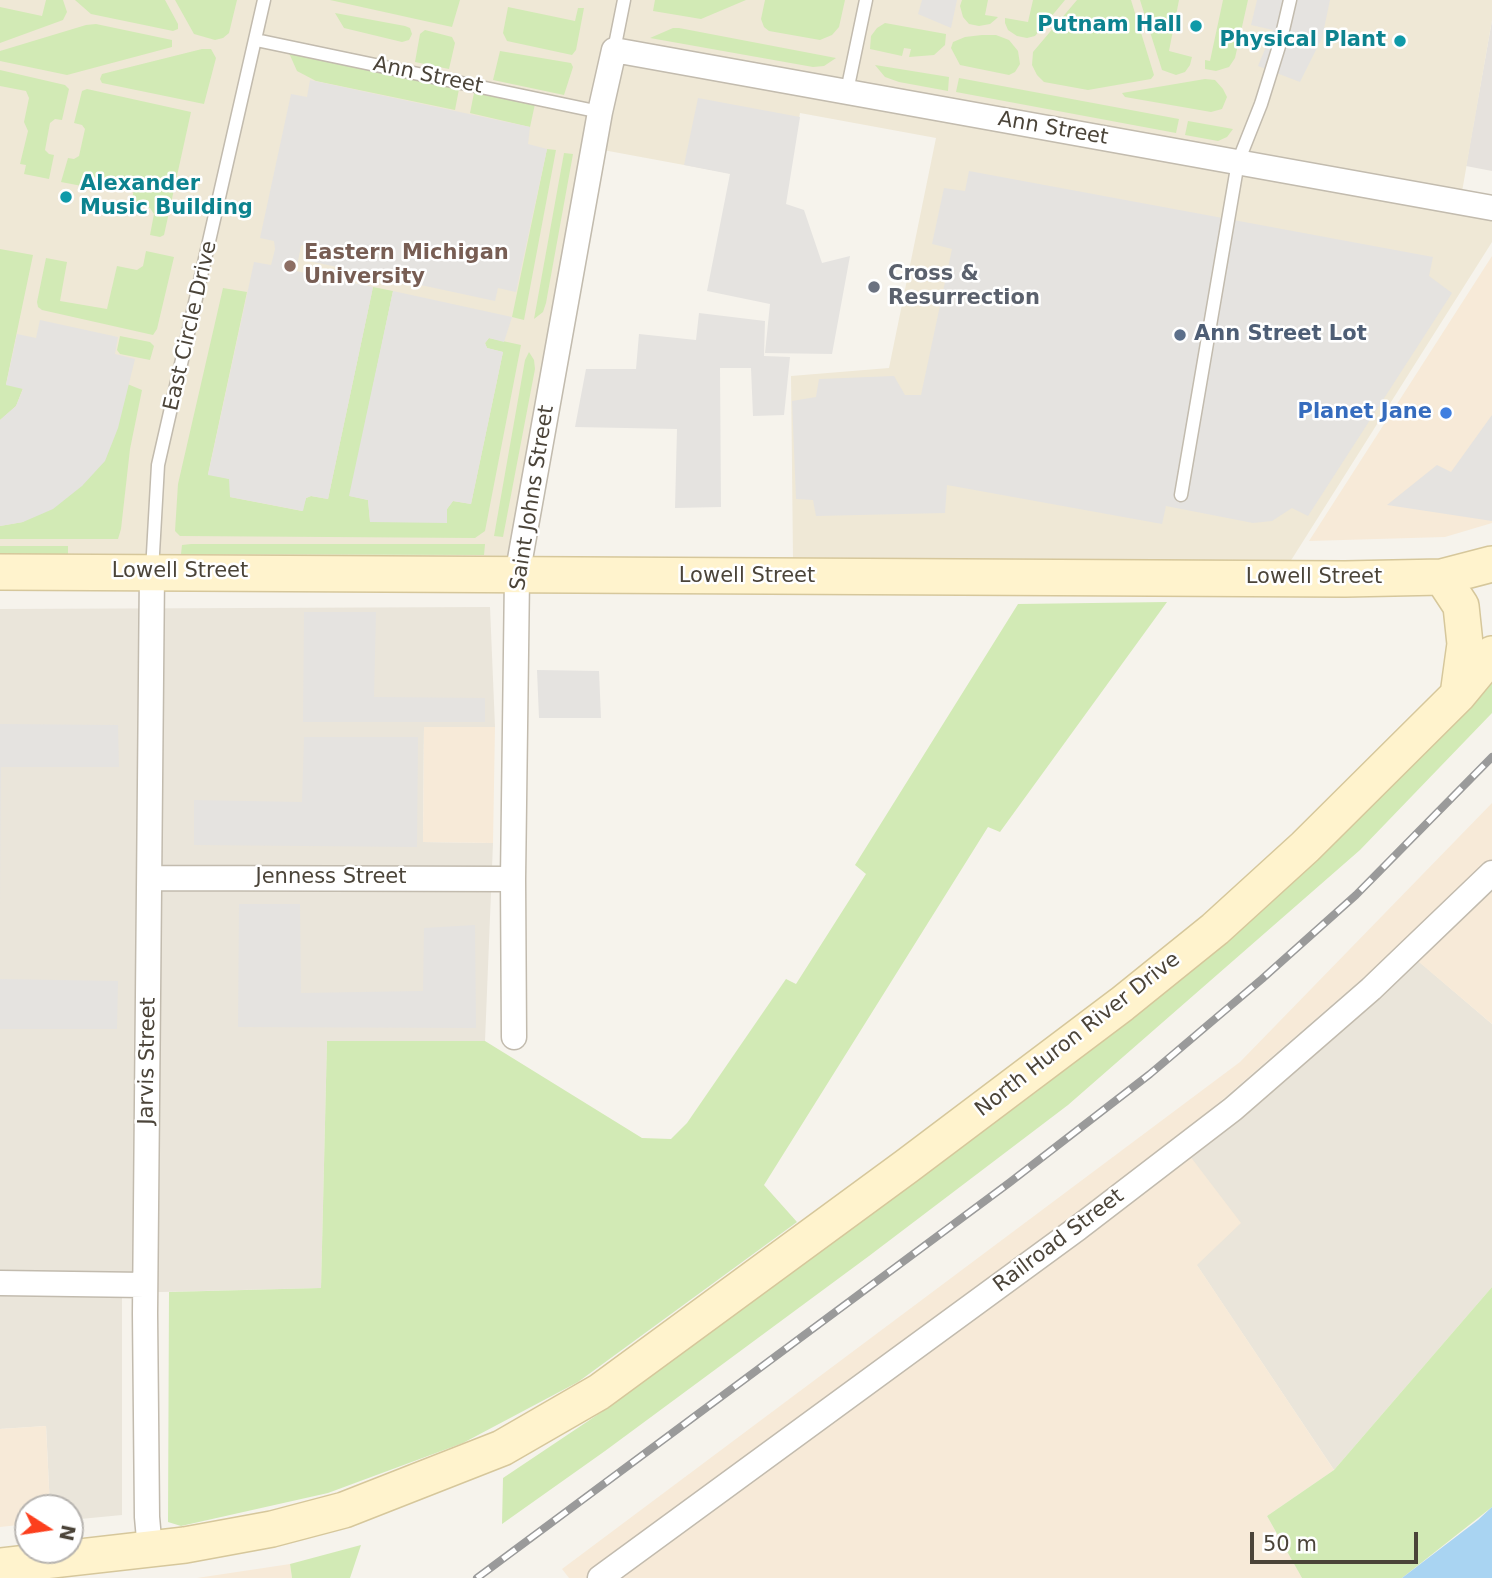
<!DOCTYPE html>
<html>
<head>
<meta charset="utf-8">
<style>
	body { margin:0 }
	#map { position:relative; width:1492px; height:1578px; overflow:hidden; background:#f6f3ec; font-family:"DejaVu Sans",sans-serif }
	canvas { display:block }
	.north { position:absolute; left:14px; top:1494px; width:70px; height:70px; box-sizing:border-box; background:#fff; border:2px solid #b7b4b0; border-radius:50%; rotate:102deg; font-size:19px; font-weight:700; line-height:28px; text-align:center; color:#4b4439 }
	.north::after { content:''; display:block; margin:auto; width:24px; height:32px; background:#fc3f1d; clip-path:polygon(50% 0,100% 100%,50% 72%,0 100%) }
	.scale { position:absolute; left:1250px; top:1532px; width:168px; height:32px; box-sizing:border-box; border:4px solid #4b4439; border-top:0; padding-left:9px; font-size:21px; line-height:24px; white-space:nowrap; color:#4b4439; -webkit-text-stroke:5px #fff; paint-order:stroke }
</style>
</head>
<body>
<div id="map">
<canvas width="1492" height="1578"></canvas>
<div class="north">N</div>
<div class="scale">50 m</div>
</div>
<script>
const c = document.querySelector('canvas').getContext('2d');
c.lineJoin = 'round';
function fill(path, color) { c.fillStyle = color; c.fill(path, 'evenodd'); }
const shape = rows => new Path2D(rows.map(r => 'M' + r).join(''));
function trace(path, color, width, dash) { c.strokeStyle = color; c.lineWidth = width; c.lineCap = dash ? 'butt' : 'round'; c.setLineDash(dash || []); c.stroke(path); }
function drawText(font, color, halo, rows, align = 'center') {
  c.font = font + ' "DejaVu Sans",sans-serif'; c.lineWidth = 5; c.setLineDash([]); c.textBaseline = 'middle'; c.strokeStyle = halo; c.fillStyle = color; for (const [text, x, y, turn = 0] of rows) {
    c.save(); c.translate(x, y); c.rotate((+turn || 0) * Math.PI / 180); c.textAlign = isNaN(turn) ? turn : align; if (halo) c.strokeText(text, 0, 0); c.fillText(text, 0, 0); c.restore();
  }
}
fill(shape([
	[490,607,495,727,424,727,423,842,493,843,485,1041,327,1041,321,1288,122,1293,122,1515,70,1520,70,1508,50,1508,46,1426,0,1429,0,609],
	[1401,946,1492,1024,1492,1287,1334,1470,1196,1264,1177,1139]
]), '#eae5da');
fill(shape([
	[1492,256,1492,523,1445,537,1309,541],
	[424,727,495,727,493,843,423,842],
	[1492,803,1492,1024,1400,946,1177,1139,1241,1223,1197,1265,1334,1470,1267,1516,1302,1578,569,1578,562,1569,1240,1062],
	[46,1426,50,1508,28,1508,28,1524,0,1527,0,1429],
	[290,1564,292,1578,197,1578]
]), '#f7ead8');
fill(shape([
	[1492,20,1492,171,1466,166]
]), '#e6e2dd');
fill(shape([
	[0,0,1492,0,1492,20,1459,209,1492,215,1492,242,1290,562,793,559,791,376,889,368,936,138,800,113,787,184,603,150,528,558,0,558]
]), '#efe8d6');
fill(shape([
	[46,0,63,0,67,12,63,20,0,43,0,7,42,16],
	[75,0,165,0,178,24,178,29,173,31,91,14],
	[175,0,237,0,229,33,223,38,215,40,194,34],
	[330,0,460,0,452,27],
	[655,0,746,0,701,19,653,11],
	[765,0,845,0,839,27,832,35,820,40,769,31,764,27,761,19],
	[962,0,988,0,985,15,998,17,996,19,990,24,979,26,969,24,963,17,960,6],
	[1033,0,1065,0,1035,36,1027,38,1017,36,1008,30,1005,23,1005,18,1028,22],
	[1077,0,1131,0,1154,75,1151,79,1088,90,1044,82,1037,75,1032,65,1033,52],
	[1140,0,1179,0,1169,51,1192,57,1190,65,1185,72,1176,75,1162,70],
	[1223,0,1248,0,1235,58,1229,67,1216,71,1205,69,1205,60,1210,61],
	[508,7,575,21,578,8,584,8,576,50,572,55,507,41,503,33],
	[335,13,405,26,410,28,412,34,409,40,402,42,344,28],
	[885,23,946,34,945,45,934,55,909,57,911,49,904,48,902,56,870,49,871,36,877,28],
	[96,24,172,40,172,47,67,75,0,61,0,51,86,25],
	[673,28,679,28,836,58,824,66,813,67,650,38],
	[425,30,452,37,455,43,449,69,415,62,420,34],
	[982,35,996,35,1009,40,1018,51,1020,64,1015,72,1009,75,960,65,951,48,953,42,965,37],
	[202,49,211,49,216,58,204,104,102,83,100,79,102,74],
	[500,51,571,63,573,67,564,95,493,80],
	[289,53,459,89,455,110,316,81,297,71],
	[875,65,949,77,948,91,899,82,885,77],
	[0,70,65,85,69,89,62,120,55,119,50,123,45,150,49,154,54,155,49,179,24,174,26,165,20,164,28,131,24,122,29,98,26,91,0,86],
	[959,78,1179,119,1176,133,956,92],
	[1205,79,1215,80,1223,89,1227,97,1222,109,1211,112,1125,97,1122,93],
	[87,89,191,112,164,235,160,237,150,235,154,214,150,208,131,203,134,190,129,185,89,176,85,179,82,186,61,182,68,158,74,159,79,156,85,129,82,125,74,123,82,91],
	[474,93,535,104,530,127,470,113],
	[1188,121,1233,129,1227,137,1218,141,1185,135],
	[547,149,556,150,524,320,512,317],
	[564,153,573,154,546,303,543,312,534,319],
	[0,249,33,255,6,384,23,388,16,406,0,420],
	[146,251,174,257,157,329,153,335,42,310,38,307,37,302,46,258,67,262,60,301,107,309,117,266,137,270,143,266],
	[373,287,393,291,350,496,368,500,370,521,447,509,453,501,471,504,503,352,487,348,485,343,489,338,521,345,485,531,475,538,180,536,175,531,178,484,223,288,247,292,208,474,230,479,230,497,302,511,306,498,311,496,328,499],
	[120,336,150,342,154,346,150,360,120,354,117,350],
	[529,352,534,360,535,369,503,537,494,536,525,360],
	[125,383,142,390,130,449,121,529,118,539,0,539,0,526,23,522],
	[191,544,485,544,484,555,181,554,182,545],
	[0,546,68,546,68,555,0,555],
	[1167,602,1000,832,988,827,764,1185,797,1222,578,1382,463,1443,328,1493,181,1526,168,1522,169,1292,321,1288,327,1041,485,1041,642,1138,671,1139,687,1123,786,979,796,984,866,874,855,865,1018,604],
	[1492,679,1492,713,1360,850,1068,1105,869,1256,605,1451,502,1524,503,1478,615,1403,1039,1090,1262,906],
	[1492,1287,1492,1507,1402,1578,1302,1578,1267,1516,1334,1470],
	[361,1545,350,1578,292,1578,290,1564]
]), '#d2eab5');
fill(shape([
	[922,0,957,0,951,28,918,14],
	[1257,0,1330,0,1322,38,1300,82,1258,66,1273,30,1251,25],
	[310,80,530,127,528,144,547,149,516,292,498,288,495,301,309,261,311,245,307,243,301,246,296,271,373,287,328,499,311,496,306,498,303,511,230,497,229,479,208,475,254,262,271,265,275,249,274,241,260,238,291,94,307,97],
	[698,98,800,117,786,204,804,210,822,263,850,256,832,354,765,353,770,304,707,291,730,174,684,165],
	[969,171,1433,257,1429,276,1452,293,1308,516,1292,508,1272,521,1253,523,1166,506,1162,524,947,485,945,513,816,516,813,500,796,499,792,401,816,397,819,379,894,376,905,395,921,395,952,249,932,244,944,188,965,191],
	[393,291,512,317,504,342,489,338,485,343,487,348,503,352,471,504,453,501,447,509,447,523,370,522,368,500,349,496],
	[699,313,765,321,764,356,790,357,784,415,753,416,751,368,720,368,721,507,675,508,677,429,575,427,586,369,636,369,639,334,696,340],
	[40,320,118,337,115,354,135,359,118,428,105,461,82,486,53,509,23,522,0,526,0,420,16,406,23,389,6,385,17,334,36,338],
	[1492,415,1492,521,1387,505,1437,465,1451,472],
	[304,612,376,612,374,697,485,698,485,722,303,722],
	[537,670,599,671,601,718,539,718],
	[0,724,118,725,119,767,1,767,0,908],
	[304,737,418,737,417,847,194,845,194,800,302,802],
	[239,904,300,904,301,993,423,991,424,928,475,925,476,1028,238,1027],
	[0,979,118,981,117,1029,0,1029]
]), '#e5e3e0');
fill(shape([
	[1492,1507,1492,1578,1402,1578,1478,1520]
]), '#a9d4f2');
const service = shape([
	[256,40,600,112],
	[614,50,624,0],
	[847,91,866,0],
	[1181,495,1238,162,1261,104,1280,43,1290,0],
	[152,571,158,465,264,0]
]);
const minor = shape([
	[150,878,513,879],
	[514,1037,513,879,517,576,600,112,614,50,1492,208],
	[0,1283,145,1285],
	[150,1550,147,1517,145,1313,152,571],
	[600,1578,1078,1228,1233,1109,1371,989,1492,873]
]);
const secondary = shape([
	[0,572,1345,579,1442,577,1492,564],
	[1442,577,1461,606,1465,644,1458,695],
	[0,1566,185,1545,272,1529,344,1510,502,1448,599,1392,907,1166,1122,1004,1215,929,1305,847,1458,695,1492,654]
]);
trace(service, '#c2bbae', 15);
trace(minor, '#c2bbae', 27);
trace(secondary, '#d6c79b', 38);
trace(service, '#fff', 12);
trace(minor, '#fff', 24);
trace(secondary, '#fff3cd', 35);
const rail = shape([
	[477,1578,1009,1183,1150,1074,1262,979,1356,895,1492,757]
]);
trace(rail, '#9a9a9a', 8);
trace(rail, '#fff', 5, [16]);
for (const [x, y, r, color] of [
	[1196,26,7,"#0f9aa8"],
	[1400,41,7,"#0f9aa8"],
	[66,197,7,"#0f9aa8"],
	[290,266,7,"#8d6e63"],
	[874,287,7,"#6b7280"],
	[1180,335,7,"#5c6f8a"],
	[1446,413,7,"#3f7fe0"]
]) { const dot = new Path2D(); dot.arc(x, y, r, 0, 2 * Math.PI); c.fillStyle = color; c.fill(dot); trace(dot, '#fff', 2.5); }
drawText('bold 21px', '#0d838f', '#fff', [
	["Putnam Hall",1182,26],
	["Physical Plant",1386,41],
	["Alexander",80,185,"left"],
	["Music Building",80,209,"left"]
], 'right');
drawText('21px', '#4b4439', '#fff', [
	["Ann Street",428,76,12],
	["Ann Street",1053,129,10],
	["East Circle Drive",191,326,-77],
	["Saint Johns Street",533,498,-81],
	["Lowell Street",180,572],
	["Lowell Street",747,577],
	["Lowell Street",1314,578],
	["Jenness Street",331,878],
	["North Huron River Drive",1078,1035,-38],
	["Jarvis Street",148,1061,-89],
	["Railroad Street",1059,1241,-37]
]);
drawText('bold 21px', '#785e54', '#fff', [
	["Eastern Michigan",304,254],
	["University",304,278]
], 'left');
drawText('bold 21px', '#5b616d', '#fff', [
	["Cross &",888,275],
	["Resurrection",888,299]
], 'left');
drawText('bold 21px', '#4e5e75', '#fff', [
	["Ann Street Lot",1194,335]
], 'left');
drawText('bold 21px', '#366cbe', '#fff', [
	["Planet Jane",1432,413]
], 'right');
</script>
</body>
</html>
